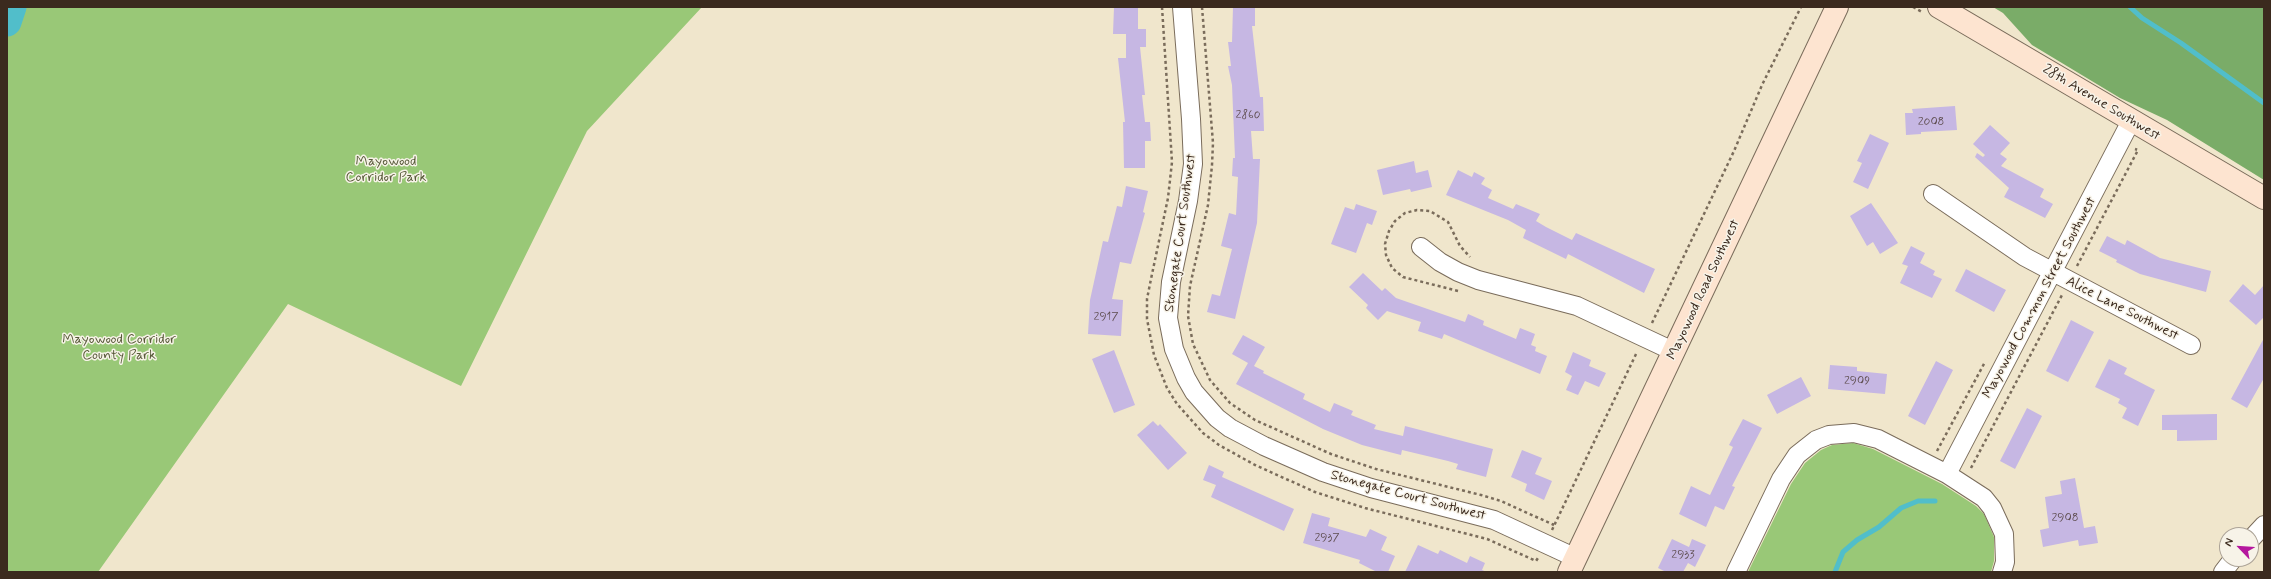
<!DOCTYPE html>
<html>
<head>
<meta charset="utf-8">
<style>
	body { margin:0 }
	#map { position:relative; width:2271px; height:579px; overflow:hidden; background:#f0e6cc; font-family:Mynerve,sans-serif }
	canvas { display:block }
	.frame { position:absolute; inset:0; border:8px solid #3b2a1e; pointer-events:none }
	.north { position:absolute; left:2219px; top:527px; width:40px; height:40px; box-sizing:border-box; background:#f7f3e8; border:1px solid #aca397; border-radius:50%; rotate:295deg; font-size:11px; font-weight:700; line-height:16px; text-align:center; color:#3b2a1e }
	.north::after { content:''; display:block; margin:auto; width:14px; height:18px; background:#b5179e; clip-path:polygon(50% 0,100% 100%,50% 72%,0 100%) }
</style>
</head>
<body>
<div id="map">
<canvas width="2271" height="579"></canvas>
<div class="frame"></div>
<div class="north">N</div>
</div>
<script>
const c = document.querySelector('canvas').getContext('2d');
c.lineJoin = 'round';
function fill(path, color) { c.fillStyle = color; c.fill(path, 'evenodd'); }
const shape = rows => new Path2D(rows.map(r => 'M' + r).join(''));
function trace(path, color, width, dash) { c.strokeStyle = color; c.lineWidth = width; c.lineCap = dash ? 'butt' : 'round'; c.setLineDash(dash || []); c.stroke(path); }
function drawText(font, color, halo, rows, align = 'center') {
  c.font = font + ' Mynerve,sans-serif'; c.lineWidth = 3; c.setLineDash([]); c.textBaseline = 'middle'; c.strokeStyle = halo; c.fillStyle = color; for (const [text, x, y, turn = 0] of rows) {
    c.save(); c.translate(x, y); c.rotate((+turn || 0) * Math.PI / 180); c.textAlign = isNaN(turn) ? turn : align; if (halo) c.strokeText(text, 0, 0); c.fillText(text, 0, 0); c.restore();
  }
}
fill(shape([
	[7,7,702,7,587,131,461,386,288,304,98,572,7,572],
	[1853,443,1873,449,1942,484,1976,506,1984,514,1994,537,1994,561,1991,572,1748,572,1791,484,1805,463,1821,450,1832,445]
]), '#99c877');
fill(shape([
	[1993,7,2264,7,2264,180,2167,120,2120,98,2032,45,2003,13]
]), '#7aac68');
trace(shape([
	[2130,7,2142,18,2181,43,2264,103],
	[1835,572,1843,552,1857,540,1879,527,1901,508,1918,501,1935,501]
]), '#51beca', 5);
trace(shape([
	[7,22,12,7]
]), '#51beca', 29);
fill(shape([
	[1114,7,1138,7,1138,29,1146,29,1146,47,1140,47,1145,95,1142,95,1145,122,1150,122,1151,141,1145,141,1145,168,1124,168,1123,122,1125,122,1118,58,1126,58,1126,34,1113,34],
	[1233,7,1255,7,1255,26,1252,26,1260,97,1263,97,1264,131,1251,131,1253,159,1260,159,1257,223,1235,319,1207,312,1212,294,1220,296,1232,249,1221,246,1229,213,1236,215,1238,177,1232,176,1233,158,1235,158,1232,85,1228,66,1231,66,1228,42,1232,42],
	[1955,106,1957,130,1921,132,1921,134,1906,135,1905,113,1913,113,1912,109],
	[1990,125,2010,143,2000,154,2007,159,2001,166,2044,189,2040,197,2053,204,2045,218,2004,197,2009,188,1975,157,1977,153,1983,157,1985,155,1973,144],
	[1870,134,1889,143,1868,189,1853,182,1862,163,1857,161],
	[1414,161,1416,173,1428,170,1432,187,1411,192,1410,189,1383,195,1377,170],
	[1458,170,1472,177,1474,172,1485,178,1481,184,1492,190,1488,198,1513,209,1516,204,1540,214,1536,221,1546,227,1572,240,1576,233,1655,269,1644,293,1568,254,1566,259,1523,238,1526,230,1508,220,1446,195],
	[1126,186,1148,191,1143,212,1145,213,1131,264,1120,262,1112,299,1123,300,1121,336,1088,334,1090,300,1103,241,1108,242,1117,206,1122,207],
	[1871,203,1898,243,1880,254,1873,242,1867,246,1850,216],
	[1356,204,1377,211,1372,225,1367,223,1356,253,1331,244,1345,207,1354,210],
	[2107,236,2125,245,2127,240,2160,258,2211,271,2206,292,2140,274,2116,262,2117,260,2099,251],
	[1911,246,1925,253,1920,263,1935,271,1933,275,1942,279,1932,298,1900,283,1908,266,1902,264],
	[1966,269,2006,290,1994,312,1955,291],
	[1363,273,1382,291,1385,288,1396,298,1465,322,1468,314,1484,321,1483,325,1516,339,1520,328,1535,334,1531,345,1536,347,1535,351,1547,356,1540,374,1444,334,1442,339,1418,331,1421,322,1387,311,1378,320,1366,308,1368,305,1349,287],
	[2243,284,2255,295,2264,285,2264,317,2256,325,2229,301],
	[2071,320,2094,332,2068,382,2046,371],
	[1243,335,1265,347,1254,366,1264,371,1263,373,1305,394,1303,399,1330,412,1334,403,1353,411,1351,415,1376,425,1374,429,1403,436,1405,426,1493,449,1486,477,1456,469,1458,464,1448,461,1402,450,1401,455,1362,445,1323,429,1236,384,1248,363,1232,354],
	[2264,338,2264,378,2247,408,2231,399],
	[1114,350,1135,405,1114,413,1092,359],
	[1573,352,1591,360,1589,366,1606,373,1599,387,1585,381,1578,395,1566,390,1572,376,1565,372],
	[2109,359,2127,368,2124,374,2155,390,2138,426,2122,418,2127,408,2118,403,2120,399,2095,387],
	[1936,361,1953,370,1925,425,1908,416],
	[1830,365,1857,367,1857,371,1887,374,1885,394,1828,389],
	[1801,377,1811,396,1777,414,1767,395],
	[2027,408,2042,416,2015,469,2000,461],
	[2217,414,2217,440,2177,441,2177,430,2162,430,2162,415],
	[1743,419,1762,428,1732,486,1735,487,1724,510,1715,506,1706,527,1679,514,1691,486,1710,495,1733,447,1729,445],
	[1153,421,1158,426,1160,424,1187,453,1168,470,1137,435],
	[1522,450,1542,458,1535,474,1552,481,1544,500,1525,491,1527,484,1511,477],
	[1209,465,1224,472,1222,477,1294,509,1284,531,1211,497,1216,485,1203,480],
	[2075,478,2084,528,2095,526,2098,543,2079,546,2078,540,2043,547,2040,530,2049,528,2045,497,2062,494,2060,481],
	[1312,513,1330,518,1328,526,1366,537,1370,529,1387,537,1381,550,1395,556,1388,572,1377,572,1359,563,1360,560,1303,543],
	[1672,539,1689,547,1692,539,1706,545,1695,567,1688,563,1683,572,1666,572,1658,568],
	[1418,545,1438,554,1440,550,1467,563,1470,556,1485,563,1482,570,1487,572,1405,572]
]), '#c6b7e3');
const street = shape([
	[1182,7,1191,119,1193,164,1188,201,1171,282,1168,318,1174,349,1186,378,1194,392,1217,418,1230,428,1264,446,1323,472,1371,488,1494,520,1576,558],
	[1933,194,2025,257,2191,345],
	[1421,247,1440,262,1458,272,1478,280,1577,306,1675,352],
	[1947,474,2131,121],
	[2251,539,2264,525],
	[1736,572,1781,479,1797,455,1816,440,1829,435,1854,433,1878,439,1947,474,1984,498,1992,508,2004,534,2005,562,2002,572],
	[2223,572,2233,559]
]);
const secondary = shape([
	[1939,7,2264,198],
	[1569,572,1837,7]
]);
trace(street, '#7a6c5b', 20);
trace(secondary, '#7a6c5b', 24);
trace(shape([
	[1162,7,1172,162,1168,198,1151,279,1147,299,1147,319,1154,355,1167,388,1177,404,1203,433,1219,445,1255,465,1315,492,1365,508,1487,539,1536,561,1538,558],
	[1202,7,1213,143,1212,165,1208,205,1190,286,1188,316,1193,344,1210,380,1230,403,1255,420,1331,454,1376,469,1481,495,1501,501,1554,525],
	[1913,7,1922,12],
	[2077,266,2138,150,2135,149],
	[1458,291,1403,277,1392,268,1386,255,1385,244,1389,231,1395,221,1405,213,1417,210,1430,211,1448,222,1460,246,1470,257],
	[1652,323,1734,151,1762,85,1801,7],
	[1937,451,1985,362],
	[1971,468,2062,295],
	[1552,530,1637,352]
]), '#7a6c5b', 2.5, [3, 3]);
trace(street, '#fff', 18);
trace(secondary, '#fde4d0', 22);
drawText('12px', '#5e4d4f', null, [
	["2860",1248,115],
	["2008",1931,122],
	["2917",1106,317],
	["2909",1857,381],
	["2908",2065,518],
	["2937",1327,538],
	["2933",1683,555]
]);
drawText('14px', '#3b2a1e', '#f7f3e8', [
	["28th Avenue Southwest",2101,103,31],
	["Stonegate Court Southwest",1181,233,-82],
	["Mayowood Road Southwest",1704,290,-65],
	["Mayowood Common Street Southwest",2040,298,-62],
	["Alice Lane Southwest",2122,309,27],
	["Stonegate Court Southwest",1408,496,15]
]);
drawText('14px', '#575939', '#f7f3e8', [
	["Mayowood",386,162],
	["Corridor Park",386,178],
	["Mayowood Corridor",119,340],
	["County Park",119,356]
]);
</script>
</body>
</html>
